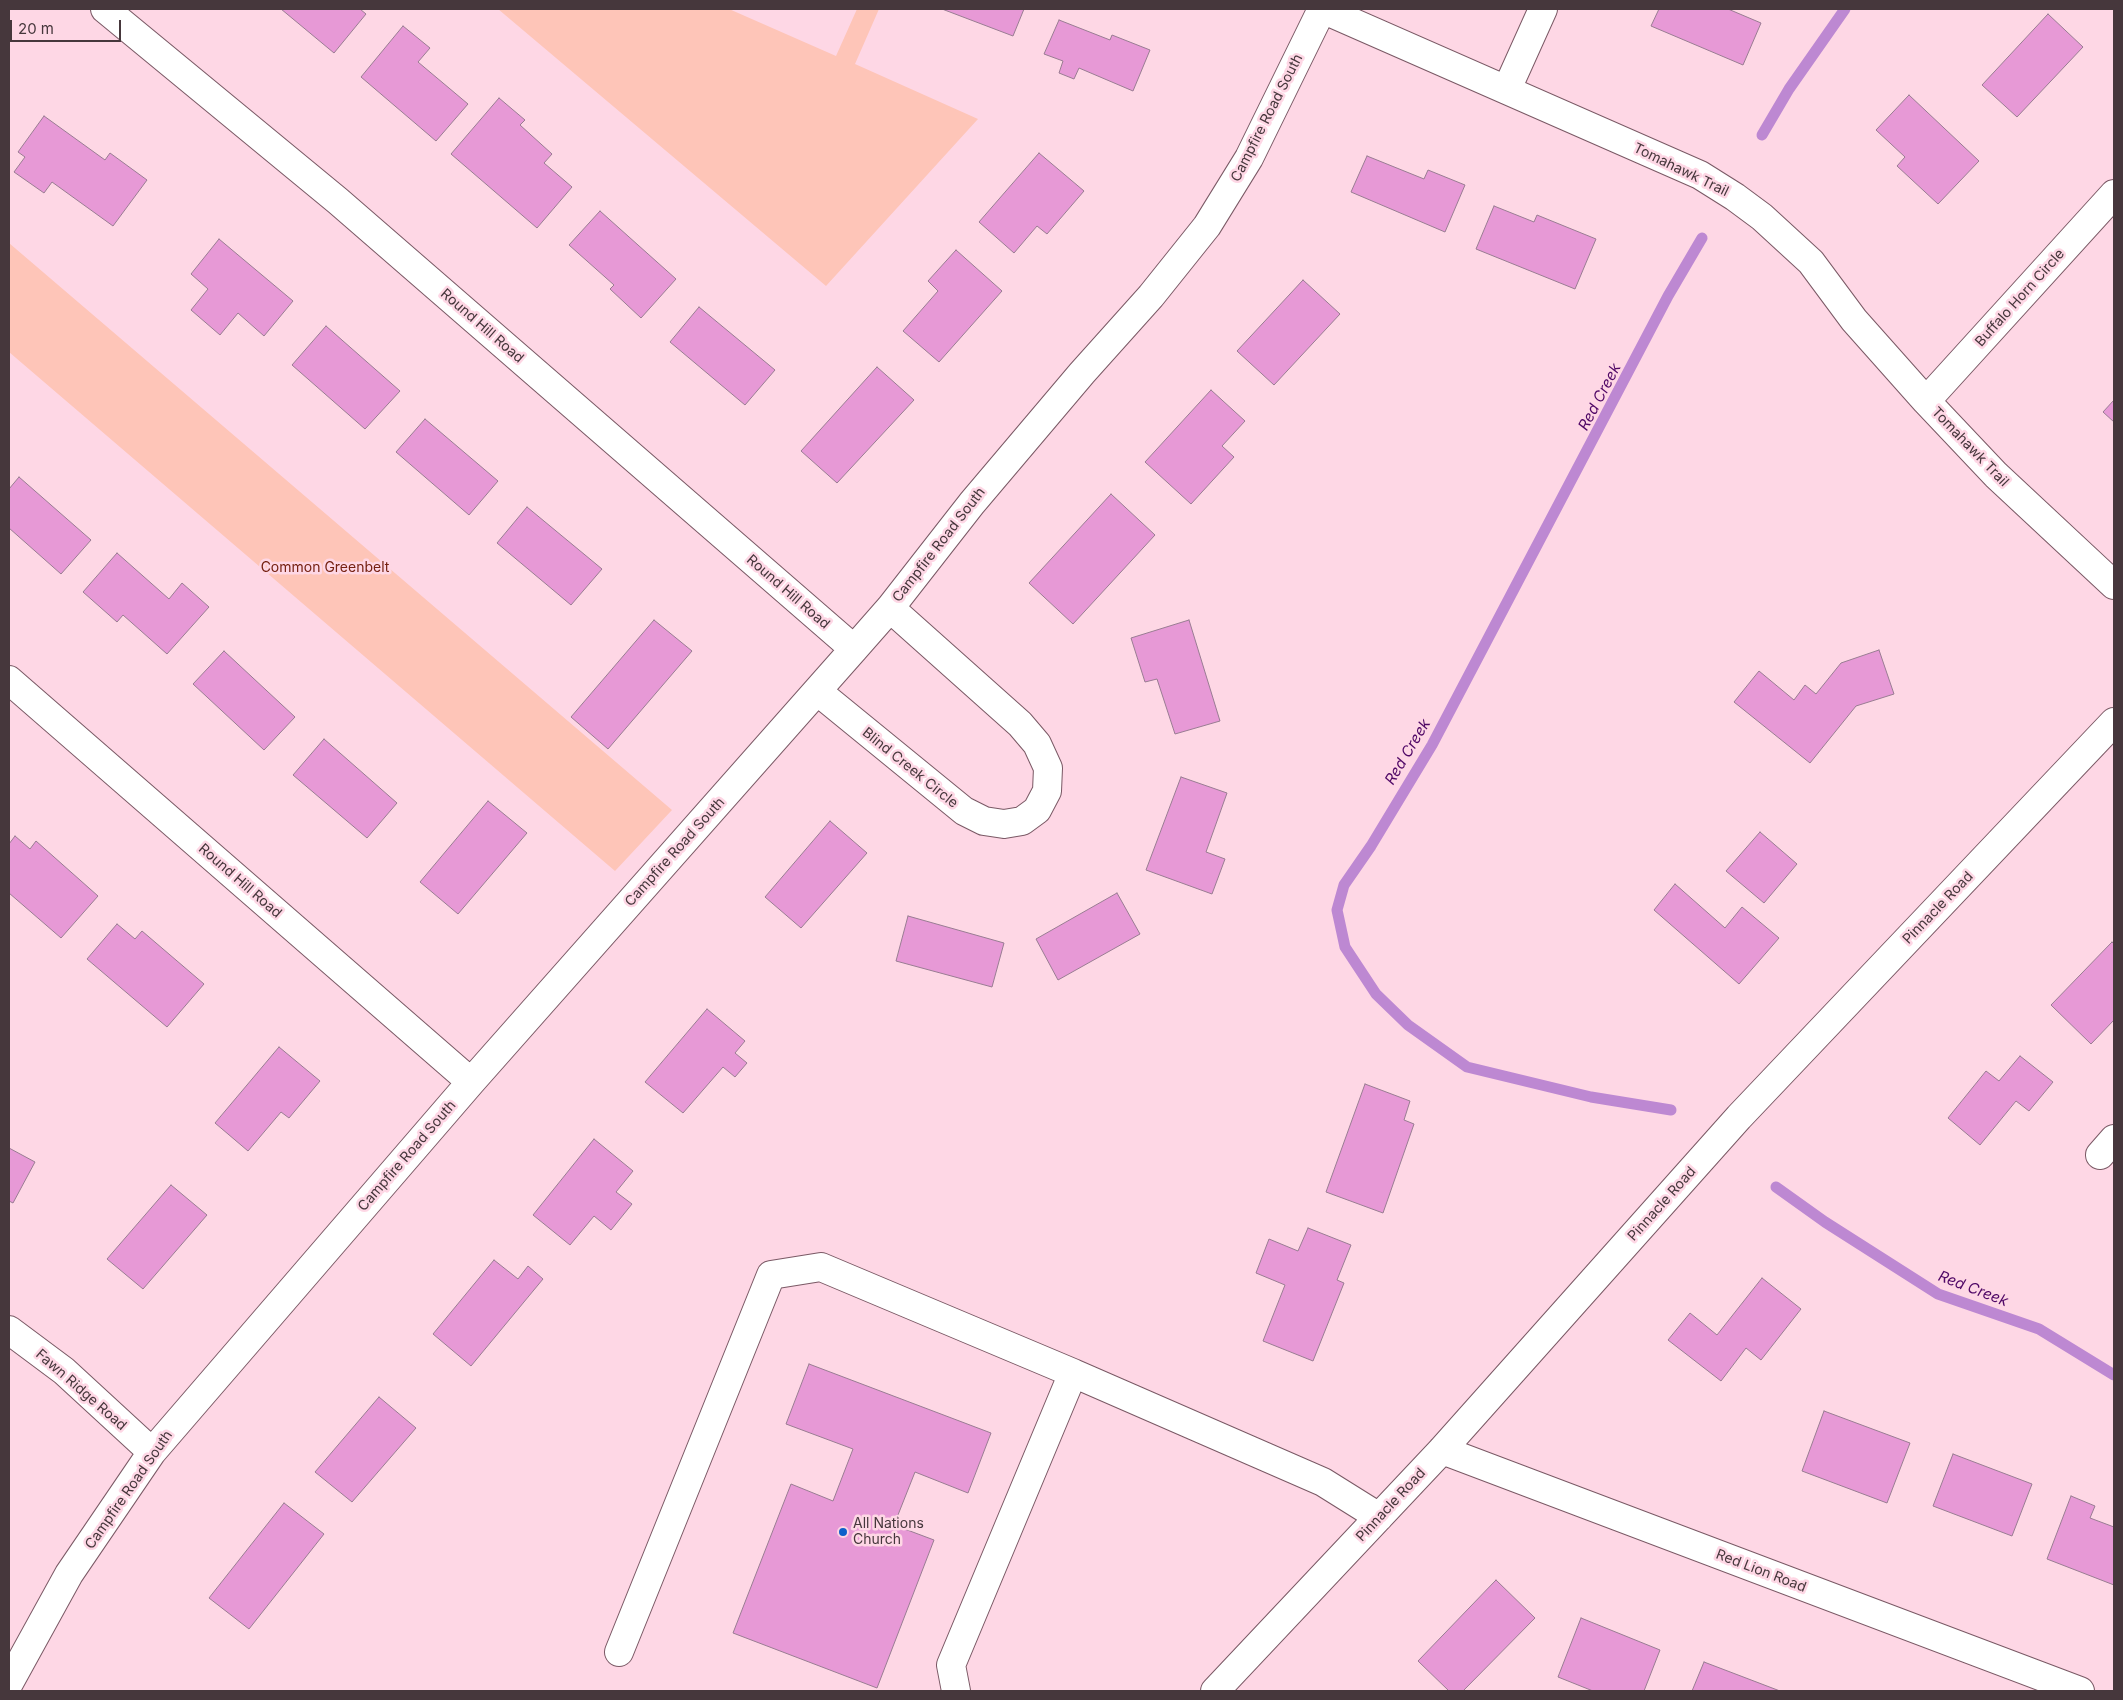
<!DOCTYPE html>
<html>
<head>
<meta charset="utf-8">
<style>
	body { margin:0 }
	#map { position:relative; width:2123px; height:1700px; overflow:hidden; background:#fed7e5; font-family:Inter,sans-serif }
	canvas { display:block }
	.frame { position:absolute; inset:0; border:10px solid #46373c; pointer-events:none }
	.scale { position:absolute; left:10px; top:20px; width:111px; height:22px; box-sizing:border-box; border:2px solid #46373c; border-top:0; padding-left:6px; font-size:15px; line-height:18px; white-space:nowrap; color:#46373c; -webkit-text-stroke:4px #fed7e5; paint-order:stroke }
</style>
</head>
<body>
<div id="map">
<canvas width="2123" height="1700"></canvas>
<div class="frame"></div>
<div class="scale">20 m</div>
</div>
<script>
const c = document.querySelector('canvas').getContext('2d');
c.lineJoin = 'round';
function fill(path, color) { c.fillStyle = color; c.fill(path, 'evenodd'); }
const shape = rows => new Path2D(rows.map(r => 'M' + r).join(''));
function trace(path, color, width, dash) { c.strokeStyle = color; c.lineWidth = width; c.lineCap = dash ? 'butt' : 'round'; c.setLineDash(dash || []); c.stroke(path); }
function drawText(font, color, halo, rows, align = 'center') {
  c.font = font + ' Inter,sans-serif'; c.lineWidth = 5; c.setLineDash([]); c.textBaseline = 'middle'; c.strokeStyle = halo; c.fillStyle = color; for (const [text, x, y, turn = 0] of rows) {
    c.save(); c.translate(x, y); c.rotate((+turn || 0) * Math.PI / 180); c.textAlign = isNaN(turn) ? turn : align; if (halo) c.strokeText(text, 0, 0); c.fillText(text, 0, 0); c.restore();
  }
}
fill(shape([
	[498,9,729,9,836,56,857,9,879,9,855,64,978,119,826,286],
	[9,243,672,810,615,871,9,352]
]), '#fec5b8');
trace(shape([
	[1762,135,1789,89,1845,9],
	[1671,1110,1591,1097,1467,1067,1408,1025,1376,994,1345,947,1337,910,1344,885,1371,846,1432,745,1668,296,1702,238],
	[1776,1187,1825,1222,1938,1294,2039,1329,2114,1375]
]), '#bd88d2', 11);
const building = shape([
	[281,9,360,9,366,14,334,53,281,9],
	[942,9,1024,9,1013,36,942,9],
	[1659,9,1728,9,1761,23,1743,65,1651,26,1659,9],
	[2048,14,2083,47,2017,117,1982,85,2048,14],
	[1059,20,1110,40,1112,35,1150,50,1133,91,1079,68,1074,79,1059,73,1063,61,1044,54,1059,20],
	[403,26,430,48,418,62,468,104,436,141,361,77,403,26],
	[1909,95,1979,161,1938,204,1897,166,1905,157,1876,130,1909,95],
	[499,98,525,120,520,125,552,154,544,163,572,187,537,228,451,154,499,98],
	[44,116,105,160,110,153,147,180,113,226,52,182,44,193,14,172,25,157,18,152,44,116],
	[1039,153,1084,191,1047,234,1037,226,1014,253,979,222,1039,153],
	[1367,156,1424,179,1428,170,1465,185,1445,232,1351,192,1367,156],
	[1494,206,1534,222,1537,215,1596,239,1575,289,1476,249,1494,206],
	[600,211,676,279,641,318,610,289,614,285,569,245,600,211],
	[219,239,293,301,264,336,238,313,220,335,191,310,208,289,191,274,219,239],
	[956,250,1002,291,939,362,903,331,938,291,928,281,956,250],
	[1303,280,1340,314,1274,385,1237,351,1303,280],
	[699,307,775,370,745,405,670,342,699,307],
	[326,326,400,391,365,429,292,365,326,326],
	[877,367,914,400,837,483,801,451,877,367],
	[1211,390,1245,421,1222,446,1234,457,1191,504,1145,462,1211,390],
	[2114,400,2114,422,2103,412,2114,400],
	[425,419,498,481,469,515,396,452,425,419],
	[19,477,91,540,61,574,9,528,9,489,19,477],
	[1111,494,1155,535,1073,624,1029,583,1111,494],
	[527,507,602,569,571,605,497,543,527,507],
	[117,553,169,599,182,583,209,607,167,654,123,615,117,622,83,592,117,553],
	[654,620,692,651,608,749,571,717,654,620],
	[1189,620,1220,721,1175,734,1157,679,1145,682,1131,638,1189,620],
	[1879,650,1894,694,1856,706,1810,763,1734,702,1759,671,1794,700,1805,685,1816,694,1841,663,1879,650],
	[224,651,295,717,264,750,193,684,224,651],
	[324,739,397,803,367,838,293,775,324,739],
	[1181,777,1227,793,1206,852,1225,859,1212,894,1146,870,1181,777],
	[488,801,527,833,458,914,420,882,488,801],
	[830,821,867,853,801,928,765,897,830,821],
	[1760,832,1797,864,1764,903,1726,871,1760,832],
	[15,836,30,849,36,841,98,896,61,938,9,893,9,844,15,836],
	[1675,884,1725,928,1742,907,1779,938,1739,984,1654,910,1675,884],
	[1117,893,1140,934,1058,980,1036,939,1117,893],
	[908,916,1004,943,992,987,896,961,908,916],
	[117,924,135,939,142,931,204,984,167,1027,87,959,117,924],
	[2112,942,2114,944,2114,1020,2091,1044,2051,1005,2112,942],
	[707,1009,745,1041,735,1053,747,1063,735,1077,723,1067,683,1113,645,1082,707,1009],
	[279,1047,320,1081,289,1118,281,1112,248,1151,215,1123,279,1047],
	[2020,1056,2053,1082,2029,1111,2016,1101,1980,1145,1948,1118,1986,1071,1999,1081,2020,1056],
	[1365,1084,1410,1101,1404,1120,1414,1124,1383,1213,1326,1192,1365,1084],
	[594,1139,633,1171,616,1192,632,1204,611,1230,594,1216,570,1245,533,1215,594,1139],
	[9,1148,35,1162,13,1203,9,1201,9,1148],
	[171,1185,207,1215,143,1289,107,1259,171,1185],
	[1308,1228,1351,1245,1337,1280,1344,1283,1313,1361,1263,1341,1285,1285,1256,1273,1269,1239,1298,1251,1308,1228],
	[494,1260,518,1279,528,1266,543,1279,471,1366,433,1334,494,1260],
	[1762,1278,1801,1309,1761,1360,1746,1348,1721,1381,1668,1340,1690,1313,1717,1335,1762,1278],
	[809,1364,991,1433,968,1493,915,1472,894,1525,934,1540,877,1688,733,1633,791,1484,833,1501,853,1449,786,1424,809,1364],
	[379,1397,416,1428,352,1502,315,1472,379,1397],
	[1824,1411,1910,1443,1887,1503,1802,1471,1824,1411],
	[1953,1454,2032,1484,2012,1536,1933,1506,1953,1454],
	[2071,1496,2095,1506,2090,1518,2114,1527,2114,1585,2047,1559,2071,1496],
	[284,1503,324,1534,249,1629,209,1598,284,1503],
	[1496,1580,1535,1618,1463,1691,1449,1691,1418,1661,1496,1580],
	[1581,1618,1660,1650,1644,1691,1593,1691,1558,1677,1581,1618],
	[1704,1662,1780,1691,1692,1691,1704,1662]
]);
fill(building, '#e799d6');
trace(building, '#997c92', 1);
const minor = shape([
	[105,9,338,201,854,649],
	[1322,9,1700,175,1735,197,1762,217,1811,262,1854,320,1926,401,1996,475,2114,585],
	[1507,89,1543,9],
	[1926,401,2114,194],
	[9,680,471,1082],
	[817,691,964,811,984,821,1004,824,1022,821,1037,810,1047,791,1048,768,1037,744,1020,724,890,608],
	[2100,1155,2114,1139],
	[9,1330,64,1371,152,1452],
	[1442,1450,2080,1691],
	[619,1652,771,1275,821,1267,1073,1373],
	[9,1683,69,1574,152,1452,471,1082,854,649,890,608,972,503,1082,373,1151,296,1207,226,1249,158,1322,9],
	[956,1691,951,1665,1073,1373,1323,1482,1379,1517],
	[1215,1691,1442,1450,1739,1117,2114,722]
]);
trace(minor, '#7a5965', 30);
trace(minor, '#fff', 28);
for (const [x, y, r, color] of [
	[843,1532,5,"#0d60ca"]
]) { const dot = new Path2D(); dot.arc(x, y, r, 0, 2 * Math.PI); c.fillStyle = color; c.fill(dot); trace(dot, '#fed7e5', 2); }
drawText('14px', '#46373c', '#fed7e5', [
	["Campfire Road South",1267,118,-63],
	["Tomahawk Trail",1681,170,26],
	["Buffalo Horn Circle",2020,298,-48],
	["Round Hill Road",482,326,41],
	["Tomahawk Trail",1970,447,46],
	["Campfire Road South",939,545,-52],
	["Round Hill Road",788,592,41],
	["Blind Creek Circle",910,768,39],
	["Campfire Road South",675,852,-48],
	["Round Hill Road",240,881,41],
	["Pinnacle Road",1938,908,-46],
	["Campfire Road South",407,1156,-49],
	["Pinnacle Road",1662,1204,-48],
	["Fawn Ridge Road",81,1390,41],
	["Campfire Road South",129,1490,-55],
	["Pinnacle Road",1391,1505,-47],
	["Red Lion Road",1761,1571,21]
]);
drawText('14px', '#752111', '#fed7e5', [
	["Common Greenbelt",325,568]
]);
drawText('14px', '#46373c', '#fed7e5', [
	["All Nations",853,1524],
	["Church",853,1540]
], 'left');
drawText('italic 15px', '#500866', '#fed7e5', [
	["Red Creek",1600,397,-62],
	["Red Creek",1408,752,-59],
	["Red Creek",1973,1289,21]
]);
</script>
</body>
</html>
